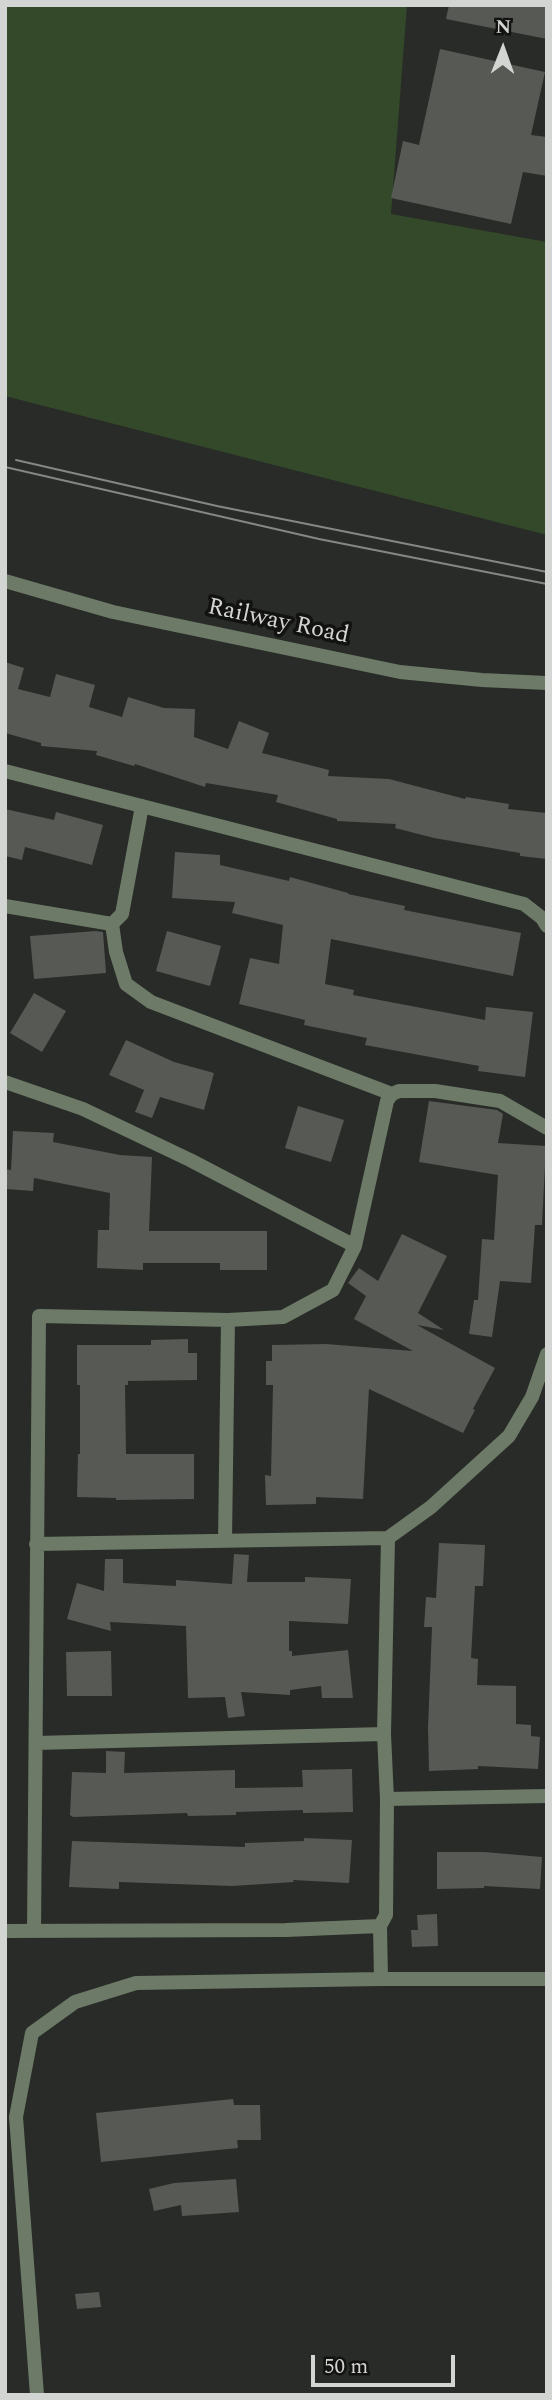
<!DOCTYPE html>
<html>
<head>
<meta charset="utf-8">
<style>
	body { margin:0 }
	#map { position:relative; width:552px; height:2400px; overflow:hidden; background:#282b27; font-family:Spectral,serif }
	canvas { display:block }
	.frame { position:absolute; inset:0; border:7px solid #d3d5d3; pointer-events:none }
	.north { position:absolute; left:468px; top:14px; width:70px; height:70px; -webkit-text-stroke:5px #121311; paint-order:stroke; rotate:1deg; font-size:19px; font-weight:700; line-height:28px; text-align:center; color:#d3d5d3 }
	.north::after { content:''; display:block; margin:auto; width:24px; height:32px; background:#d3d5d3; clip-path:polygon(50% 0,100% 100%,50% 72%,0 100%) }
	.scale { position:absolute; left:311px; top:2355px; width:144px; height:32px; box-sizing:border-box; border:4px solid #d3d5d3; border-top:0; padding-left:9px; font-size:21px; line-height:24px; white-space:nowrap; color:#d3d5d3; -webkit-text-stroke:5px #121311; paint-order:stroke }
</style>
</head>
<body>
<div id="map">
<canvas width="552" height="2400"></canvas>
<div class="frame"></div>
<div class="north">N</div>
<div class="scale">50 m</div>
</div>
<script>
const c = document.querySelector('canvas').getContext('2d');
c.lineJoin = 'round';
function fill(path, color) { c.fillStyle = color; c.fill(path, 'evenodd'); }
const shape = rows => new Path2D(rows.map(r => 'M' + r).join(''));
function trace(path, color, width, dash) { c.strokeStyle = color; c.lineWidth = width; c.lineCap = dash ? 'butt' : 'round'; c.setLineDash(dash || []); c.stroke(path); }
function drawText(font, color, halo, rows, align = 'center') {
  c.font = font + ' Spectral,serif'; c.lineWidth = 7; c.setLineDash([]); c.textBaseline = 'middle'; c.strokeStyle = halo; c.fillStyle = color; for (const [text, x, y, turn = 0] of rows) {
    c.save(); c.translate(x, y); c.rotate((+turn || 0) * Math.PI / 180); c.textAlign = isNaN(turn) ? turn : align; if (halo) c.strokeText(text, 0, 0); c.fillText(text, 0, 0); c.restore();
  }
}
fill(shape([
	[5,5,407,5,391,214,547,242,547,535,5,396]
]), '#33492a');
fill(shape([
	[449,5,547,5,547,39,446,19],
	[440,49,545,72,531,135,547,137,547,176,523,172,511,224,391,198,403,141,419,145],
	[5,662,24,668,18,689,50,697,56,674,95,685,89,707,122,717,128,697,164,708,195,709,194,737,228,749,239,721,269,733,262,753,329,770,328,776,389,779,465,799,466,797,509,804,508,809,547,813,547,859,520,856,520,853,434,838,395,828,396,824,337,821,337,819,276,802,278,795,206,783,205,787,135,764,134,766,96,755,97,751,41,746,41,743,5,733],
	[5,809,54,820,56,812,103,825,92,865,25,847,22,860,5,856],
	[175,852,220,855,220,865,289,881,290,877,348,893,348,894,405,906,404,910,521,933,513,976,331,939,325,984,354,990,353,995,485,1020,486,1007,533,1012,525,1077,478,1071,479,1066,365,1045,367,1038,304,1025,305,1020,239,1004,250,958,279,964,283,925,232,913,235,902,172,898],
	[96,931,103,932,106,973,34,979,30,936],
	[167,931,221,946,210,986,156,971],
	[34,993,66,1011,42,1052,10,1033],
	[126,1040,174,1062,214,1073,204,1110,160,1097,152,1118,135,1112,144,1090,109,1075],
	[429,1101,497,1110,503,1114,498,1143,546,1146,542,1225,535,1225,531,1283,500,1281,492,1337,469,1334,474,1300,478,1300,482,1239,494,1240,498,1175,419,1162],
	[298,1106,344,1120,331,1162,285,1148],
	[13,1131,54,1133,53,1142,120,1155,152,1157,149,1231,267,1231,267,1270,220,1270,220,1263,143,1263,143,1270,97,1268,98,1230,109,1230,110,1193,34,1178,33,1191,5,1189,5,1169,11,1170],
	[402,1234,447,1256,418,1313,444,1330,417,1325,495,1368,473,1409,475,1410,463,1433,369,1389,363,1499,316,1497,316,1504,266,1505,265,1475,271,1476,273,1385,266,1385,266,1361,272,1361,272,1345,326,1344,413,1351,354,1319,366,1296,348,1283,359,1268,378,1281],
	[188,1339,188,1353,197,1353,197,1380,128,1381,128,1385,125,1385,126,1454,194,1454,194,1499,116,1500,116,1498,77,1497,78,1454,80,1454,80,1385,77,1385,77,1345,151,1345,151,1340],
	[439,1543,485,1545,483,1586,475,1586,471,1658,478,1659,477,1685,516,1686,516,1724,531,1725,531,1736,540,1737,538,1769,478,1766,478,1769,429,1771,428,1728,432,1627,424,1627,426,1597,436,1598],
	[234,1554,249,1555,247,1582,305,1582,305,1577,351,1579,348,1624,289,1621,289,1651,292,1651,292,1656,348,1650,353,1698,322,1698,321,1686,290,1690,290,1695,241,1692,245,1716,228,1718,225,1697,188,1698,186,1626,110,1622,111,1631,67,1619,77,1583,104,1591,105,1559,123,1559,123,1583,176,1586,176,1580,232,1584],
	[111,1651,112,1696,67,1696,66,1652],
	[106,1751,125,1752,124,1773,235,1770,235,1788,303,1787,302,1770,352,1769,353,1812,303,1813,303,1810,236,1812,236,1815,188,1816,187,1813,73,1817,70,1815,72,1772,106,1773],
	[304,1838,352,1840,349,1883,293,1880,294,1882,232,1886,119,1882,119,1889,69,1887,72,1841,245,1847,245,1843,304,1841],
	[437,1852,484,1852,542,1857,540,1889,484,1886,484,1888,437,1889],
	[437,1914,438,1946,412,1947,411,1930,418,1930,417,1915],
	[233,2099,234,2105,260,2105,261,2140,237,2140,238,2148,101,2162,96,2113],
	[236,2179,239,2212,182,2216,181,2205,154,2211,149,2189,174,2183],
	[99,2292,101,2307,77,2309,75,2294]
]), '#565954');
trace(shape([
	[5,581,113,612,400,672,482,680,547,683],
	[5,771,524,904,542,918,547,926],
	[5,906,112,924],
	[112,924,116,952,126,984,151,1002,392,1094],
	[112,924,122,914,142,806],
	[5,1082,83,1109,190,1160,355,1246],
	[225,1541,228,1320],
	[36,1544,388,1538],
	[36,1743,384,1734],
	[387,1799,547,1796],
	[380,1926,381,1979],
	[5,1931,286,1930,380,1926,386,1915,387,1799,384,1734,388,1538,431,1507,509,1436,532,1397,547,1354],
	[34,1931,39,1316,228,1320,283,1317,333,1290,355,1246,387,1101,392,1094,399,1091,435,1091,500,1101,547,1128],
	[37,2395,16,2117,32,2033,75,2002,136,1983,381,1979,547,1979]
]), '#6c7a67', 14);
trace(shape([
	[16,460,217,506,547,572],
	[5,467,319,539,547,584]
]), '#858784', 2);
drawText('24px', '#d3d5d3', '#121311', [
	["Railway Road",278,623,12]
]);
</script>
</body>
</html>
